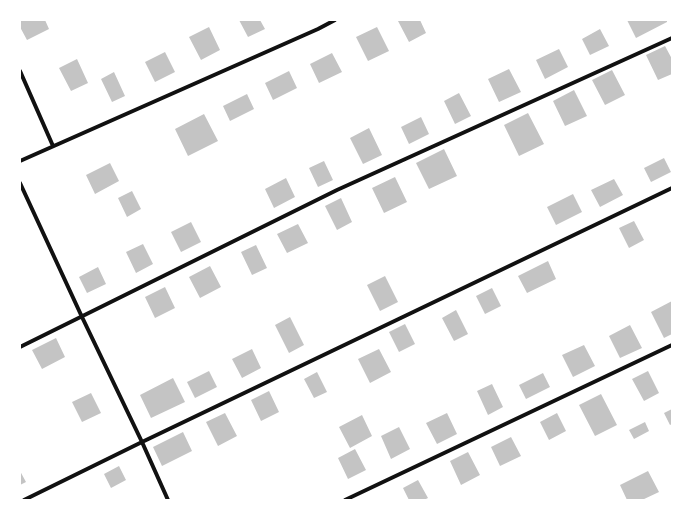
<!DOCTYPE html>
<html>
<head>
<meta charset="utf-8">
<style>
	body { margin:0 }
	#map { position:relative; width:692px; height:520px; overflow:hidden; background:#fff; font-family:"Source Serif 4",serif }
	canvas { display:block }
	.frame { position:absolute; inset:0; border:21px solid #fff; pointer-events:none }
</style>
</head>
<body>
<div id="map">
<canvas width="692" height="520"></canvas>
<div class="frame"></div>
</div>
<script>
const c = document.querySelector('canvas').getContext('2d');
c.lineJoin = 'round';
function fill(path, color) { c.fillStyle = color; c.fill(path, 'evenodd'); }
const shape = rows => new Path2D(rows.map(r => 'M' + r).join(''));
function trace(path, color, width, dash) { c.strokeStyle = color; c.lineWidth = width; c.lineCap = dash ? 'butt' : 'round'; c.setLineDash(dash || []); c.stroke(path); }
fill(shape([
	[20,20,45,20,49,29,27,40,20,27],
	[239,20,260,20,265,29,248,37],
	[400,20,420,20,426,33,409,42,398,21],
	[627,20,667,20,667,22,636,38],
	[209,27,220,50,201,60,189,37],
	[377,27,389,51,368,61,356,37],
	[600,29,609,46,590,55,582,39],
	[665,46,672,59,672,74,658,80,646,55],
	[559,49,568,67,545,79,536,60],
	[165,52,175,72,155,82,145,62],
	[332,53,342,72,319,83,310,64],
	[77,59,88,83,71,91,59,68],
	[509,69,521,92,499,102,488,79],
	[612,70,625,95,605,105,592,80],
	[289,71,297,88,273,100,265,83],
	[114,72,125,96,112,102,101,79],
	[574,90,587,116,565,126,553,101],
	[459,93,471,116,455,124,444,101],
	[247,94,254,109,230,121,223,106],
	[528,113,544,144,519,156,504,125],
	[204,114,218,141,188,156,175,129],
	[421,117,429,134,409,144,401,127],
	[369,128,382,155,363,164,350,138],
	[444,149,457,176,429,189,416,163],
	[664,158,671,172,651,182,644,168],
	[324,161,333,180,318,187,309,168],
	[110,163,119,181,95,194,86,175],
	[395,177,407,202,384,213,372,188],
	[286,178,295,197,274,208,265,189],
	[614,179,623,195,600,207,591,190],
	[132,191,141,209,127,217,118,198],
	[573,194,582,212,556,225,547,207],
	[341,198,352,222,337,230,325,206],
	[634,221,644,240,629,248,619,228],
	[191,222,201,242,181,252,171,232],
	[298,224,308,243,287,253,277,234],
	[143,244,153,264,136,273,126,252],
	[256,245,267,268,252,275,241,252],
	[548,261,556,279,527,293,518,276],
	[210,266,221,287,200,298,189,277],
	[98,267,106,284,87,293,79,277],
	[385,276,398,302,380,311,367,285],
	[165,287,175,308,155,318,145,297],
	[492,288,501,306,485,314,476,296],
	[672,301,672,334,664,338,651,312],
	[456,310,468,334,454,341,442,318],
	[290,317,304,345,289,353,275,325],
	[405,324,415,344,399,352,389,332],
	[630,325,642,348,620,358,609,336],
	[56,338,65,357,42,369,32,350],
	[584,345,595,366,573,377,562,355],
	[252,349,261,368,242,378,232,359],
	[379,349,391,372,370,383,358,359],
	[209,371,217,387,195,398,187,382],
	[648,371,659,393,644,401,632,379],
	[317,372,327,392,314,398,304,379],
	[543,373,550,387,526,399,519,385],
	[173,378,185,402,151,418,140,395],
	[492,384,503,407,488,415,477,391],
	[269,391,279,412,261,421,251,400],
	[91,393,101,413,82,422,72,402],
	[601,394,617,425,595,436,579,405],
	[672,409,672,424,670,425,664,413],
	[225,413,237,436,218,446,206,422],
	[447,413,457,434,437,444,426,423],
	[557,413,566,431,549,440,540,422],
	[362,415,372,436,350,448,339,427],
	[645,422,649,431,634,439,629,430],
	[399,427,410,449,391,459,381,436],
	[183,432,192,451,162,466,153,447],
	[511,437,521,456,500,466,491,447],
	[355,449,366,470,348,479,338,458],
	[468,452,480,475,461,485,450,461],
	[119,466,126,480,111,488,104,474],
	[20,471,26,482,20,485],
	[648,471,659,492,642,500,627,500,620,485],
	[418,480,428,498,424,500,409,500,403,488]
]), '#c4c4c4');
trace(shape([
	[20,71,53,146],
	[20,161,318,29,335,20],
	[20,183,82,317,142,442,168,500],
	[20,347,337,190,672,38],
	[24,500,142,442,672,188],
	[345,500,672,345]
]), '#111', 4);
</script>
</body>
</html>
